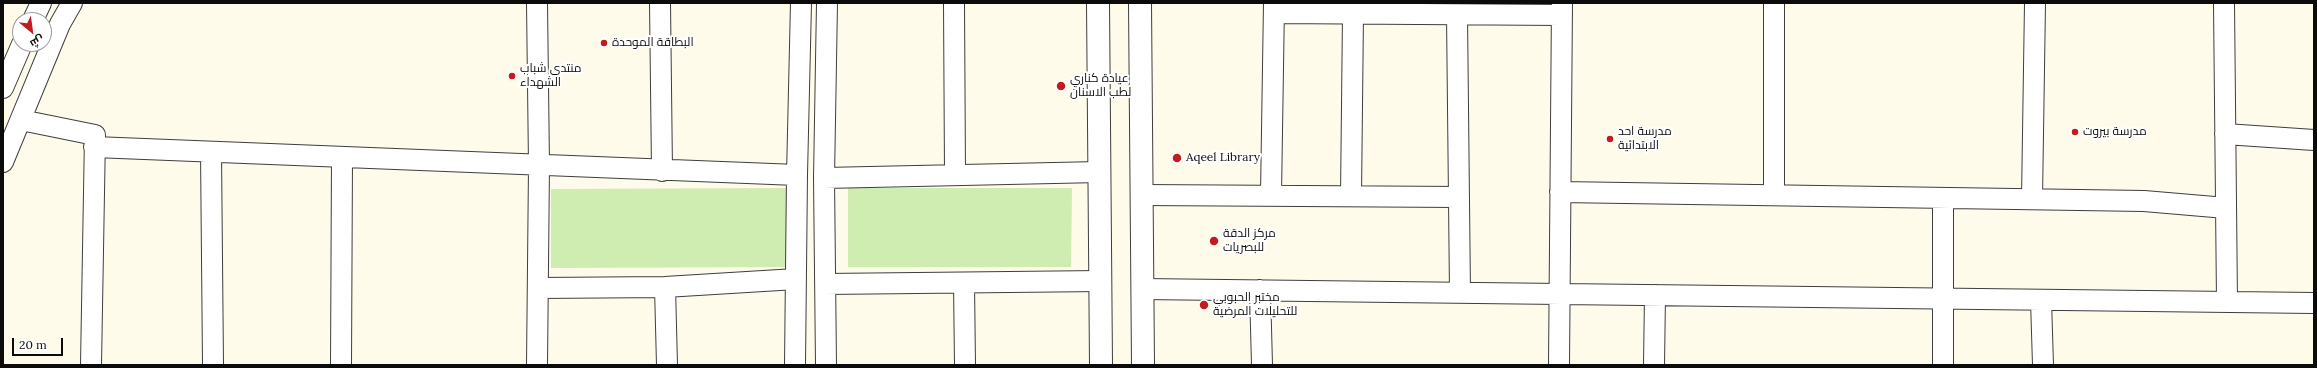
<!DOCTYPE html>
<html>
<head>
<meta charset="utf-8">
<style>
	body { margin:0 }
	#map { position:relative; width:2317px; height:368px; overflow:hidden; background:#fffbea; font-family:Lora,Cairo,serif }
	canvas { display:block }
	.frame { position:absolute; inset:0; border:4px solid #0b0b0b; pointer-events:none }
	.north { position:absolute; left:12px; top:12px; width:40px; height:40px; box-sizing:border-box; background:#fff; border:1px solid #9d9d9d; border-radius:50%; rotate:151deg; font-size:11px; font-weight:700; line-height:16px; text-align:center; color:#0b0b0b }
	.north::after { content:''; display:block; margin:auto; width:14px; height:18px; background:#c41b21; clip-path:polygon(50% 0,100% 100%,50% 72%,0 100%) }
	.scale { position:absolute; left:12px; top:338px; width:51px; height:18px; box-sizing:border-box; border:2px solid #0b0b0b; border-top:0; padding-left:5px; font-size:12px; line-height:14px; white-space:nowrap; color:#0b0b0b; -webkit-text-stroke:3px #fff; paint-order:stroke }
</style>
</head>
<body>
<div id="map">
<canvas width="2317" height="368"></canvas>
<div class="frame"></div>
<div class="north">ش</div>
<div class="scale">20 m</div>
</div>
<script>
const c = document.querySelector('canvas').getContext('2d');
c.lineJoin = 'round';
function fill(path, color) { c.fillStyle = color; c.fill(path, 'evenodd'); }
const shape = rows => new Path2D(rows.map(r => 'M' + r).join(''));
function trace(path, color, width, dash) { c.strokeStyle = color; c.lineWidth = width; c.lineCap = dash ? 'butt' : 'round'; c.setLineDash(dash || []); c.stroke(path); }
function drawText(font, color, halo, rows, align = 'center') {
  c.font = font + ' Lora,Cairo,serif'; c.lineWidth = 4; c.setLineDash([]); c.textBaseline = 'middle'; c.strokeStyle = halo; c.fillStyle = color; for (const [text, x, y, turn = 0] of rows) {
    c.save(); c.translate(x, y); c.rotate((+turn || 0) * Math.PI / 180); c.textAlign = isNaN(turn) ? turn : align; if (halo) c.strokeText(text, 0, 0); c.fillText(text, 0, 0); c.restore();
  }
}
fill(shape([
	[791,188,791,267,551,268,551,189],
	[848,188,1072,188,1071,267,848,267]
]), '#cfecb1');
const minor = shape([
	[537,3,539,166,537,365],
	[660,3,662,171],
	[954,3,955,174],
	[1774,3,1774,195],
	[2224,3,2227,302],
	[1274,13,1562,15],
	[1457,15,1460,293],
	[33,20,41,3],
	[3,88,22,44],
	[21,120,95,135,91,365],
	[2225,134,2314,140],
	[94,147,797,175],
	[211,152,213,365],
	[3,162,60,24,72,3],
	[824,178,1100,172],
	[1560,192,2144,201,2226,208],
	[1142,195,1459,197],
	[1271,195,1274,3],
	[1351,196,1353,14],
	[1943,198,1943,365],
	[2032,199,2035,3],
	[964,283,965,365],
	[825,284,1101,281],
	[665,287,667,365],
	[539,288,665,287,796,279],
	[1142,289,2314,303],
	[1260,290,1262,365],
	[2041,300,2043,365],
	[341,365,342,158],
	[795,365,797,175,801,3],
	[826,365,824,178,827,3],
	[1559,365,1562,3],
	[1654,365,1655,295]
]);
const tertiary = shape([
	[1098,3,1101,365],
	[1140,3,1143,365]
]);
trace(minor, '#3e3e3e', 22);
trace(tertiary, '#3e3e3e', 24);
trace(minor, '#fff', 20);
trace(tertiary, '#fff', 22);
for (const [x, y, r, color] of [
	[604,43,4,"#c41b21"],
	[512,76,4,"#c41b21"],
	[1061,86,5,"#c41b21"],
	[2075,132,4,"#c41b21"],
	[1610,139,4,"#c41b21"],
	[1177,158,5,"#c41b21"],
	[1214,241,5,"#c41b21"],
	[1204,305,5,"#c41b21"]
]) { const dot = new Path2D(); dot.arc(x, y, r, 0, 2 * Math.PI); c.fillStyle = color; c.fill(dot); trace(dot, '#fff', 1.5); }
drawText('12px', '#0b0b0b', '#fff', [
	["البطاقة الموحدة",612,43],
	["منتدى شباب",520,69],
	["الشهداء",520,83],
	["عيادة كناري",1070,79],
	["لطب الاسنان",1070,93],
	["مدرسة احد",1618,132],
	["الابتدائية",1618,146],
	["مدرسة بيروت",2083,132],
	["Aqeel Library",1186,158],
	["مركز الدقة",1223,234],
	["للبصريات",1223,248],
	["مختبر الحبوبي",1213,298],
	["للتحليلات المرضية",1213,312]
], 'left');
</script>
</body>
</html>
